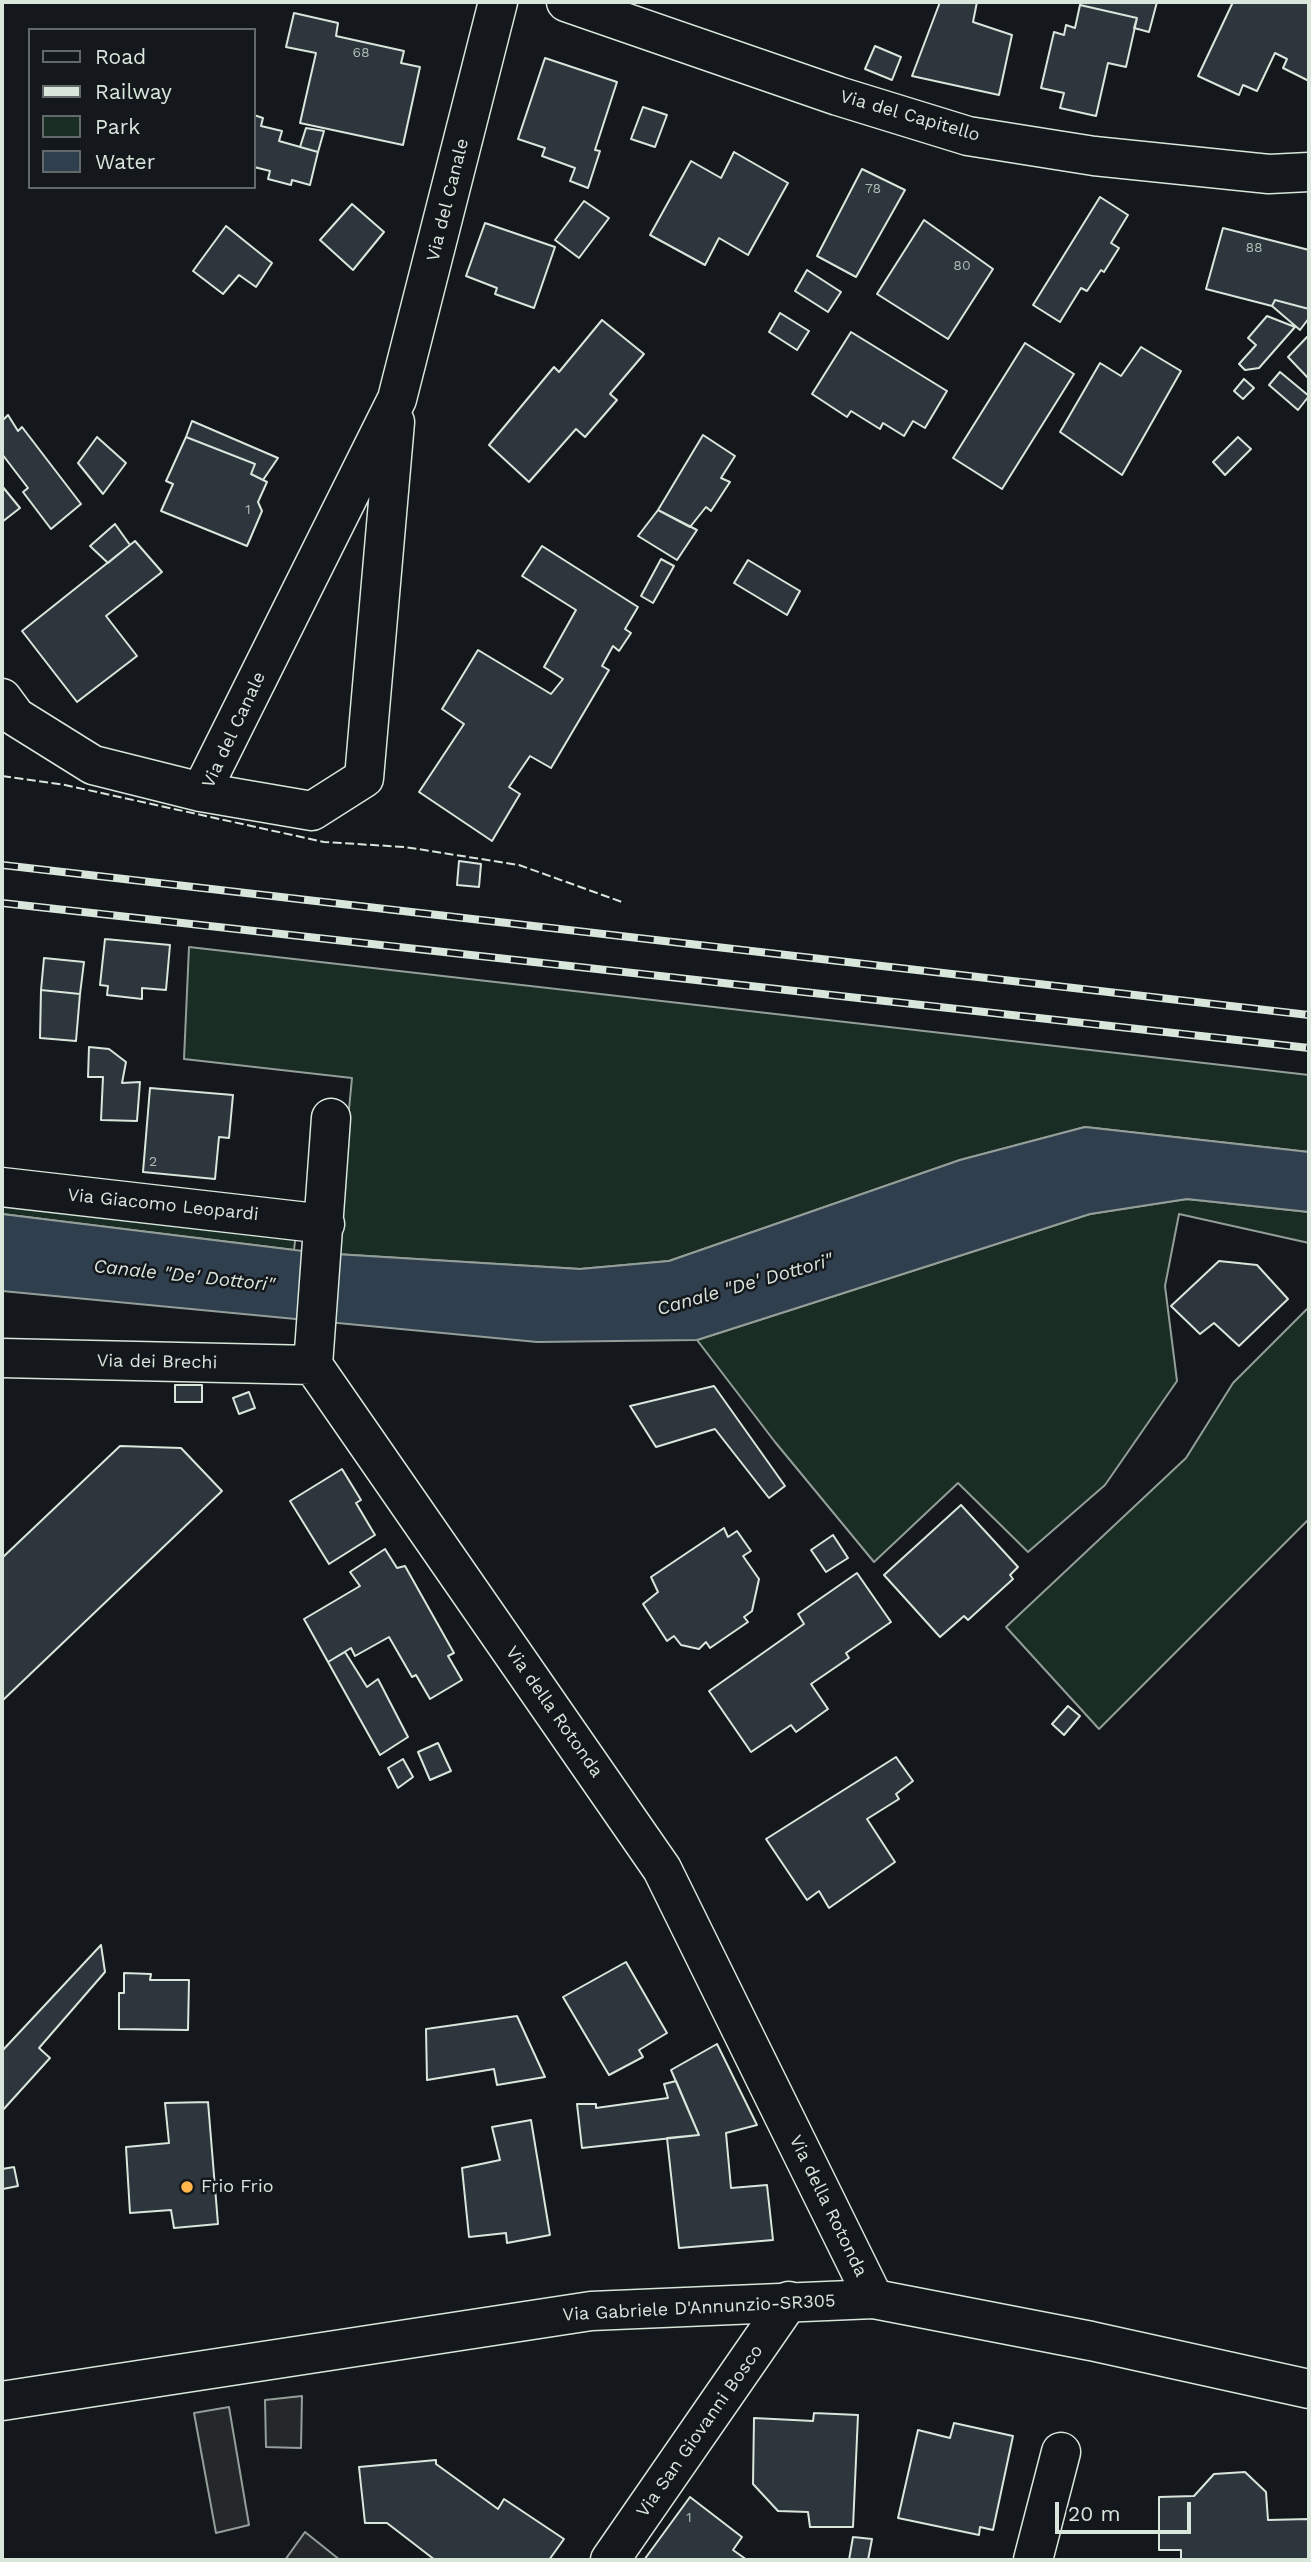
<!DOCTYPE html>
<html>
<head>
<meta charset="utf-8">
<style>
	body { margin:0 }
	#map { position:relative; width:1311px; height:2562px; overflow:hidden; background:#14181c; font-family:"Work Sans",sans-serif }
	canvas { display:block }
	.frame { position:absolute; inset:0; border:4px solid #d8e6dc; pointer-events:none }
	.legend { position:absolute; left:28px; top:28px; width:228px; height:161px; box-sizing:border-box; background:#14181c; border:2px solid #626a69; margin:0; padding:9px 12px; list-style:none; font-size:21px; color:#d8e6dc }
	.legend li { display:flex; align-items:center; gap:14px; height:35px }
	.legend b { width:35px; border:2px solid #626a69 }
	.scale { position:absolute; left:1055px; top:2502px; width:136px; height:32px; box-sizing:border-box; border:4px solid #d8e6dc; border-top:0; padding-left:9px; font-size:21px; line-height:24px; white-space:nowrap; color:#d8e6dc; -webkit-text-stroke:5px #14181c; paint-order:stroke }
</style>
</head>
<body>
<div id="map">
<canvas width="1311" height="2562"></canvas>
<div class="frame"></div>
<ul class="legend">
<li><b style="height:9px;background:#14181c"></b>Road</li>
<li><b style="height:9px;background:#d8e6dc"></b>Railway</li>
<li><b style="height:19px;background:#1a2d24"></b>Park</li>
<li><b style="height:19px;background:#2f3f4d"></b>Water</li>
</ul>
<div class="scale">20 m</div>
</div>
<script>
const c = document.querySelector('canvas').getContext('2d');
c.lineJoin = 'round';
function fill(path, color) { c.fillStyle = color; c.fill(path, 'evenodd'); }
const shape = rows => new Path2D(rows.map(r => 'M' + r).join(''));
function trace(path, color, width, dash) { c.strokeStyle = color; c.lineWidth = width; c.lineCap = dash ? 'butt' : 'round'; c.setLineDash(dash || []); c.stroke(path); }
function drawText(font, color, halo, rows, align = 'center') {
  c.font = font + ' "Work Sans",sans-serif'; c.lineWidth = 5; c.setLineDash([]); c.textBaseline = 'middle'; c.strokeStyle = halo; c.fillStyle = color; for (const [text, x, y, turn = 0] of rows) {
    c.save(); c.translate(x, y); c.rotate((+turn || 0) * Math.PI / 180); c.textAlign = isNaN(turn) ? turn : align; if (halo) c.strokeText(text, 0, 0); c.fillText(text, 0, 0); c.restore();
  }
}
const green = shape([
	[189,947,1309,1075,1309,1152,1085,1127,960,1160,669,1261,580,1269,335,1254,352,1078,184,1059,189,947],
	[2,1196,296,1233,294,1250,2,1214,2,1196],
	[1187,1199,1309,1212,1309,1243,1179,1214,1165,1286,1177,1381,1105,1485,1028,1552,958,1483,874,1562,775,1442,697,1340,1090,1214,1187,1199],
	[1309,1307,1309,1519,1099,1729,1006,1627,1186,1458,1233,1383,1309,1307]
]);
fill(green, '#1a2d24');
trace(green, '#939e99', 2);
const parking = shape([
	[302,2396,301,2448,266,2447,265,2400,302,2396],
	[229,2407,249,2525,216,2533,194,2413,229,2407],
	[305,2532,340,2560,285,2560,305,2532]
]);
fill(parking, '#24282b');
trace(parking, '#939e99', 2);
const water = shape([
	[1085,1127,1309,1152,1309,1212,1187,1199,1090,1214,697,1340,537,1342,2,1291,2,1214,319,1253,580,1269,669,1261,960,1160,1085,1127]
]);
fill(water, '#2f3f4d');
trace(water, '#939e99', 2);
const building = shape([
	[940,2,977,2,973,22,1012,35,999,95,912,76,940,2],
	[1081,2,1157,2,1149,32,1134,28,1137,18,1080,5,1081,2],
	[1233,2,1309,2,1309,81,1283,68,1287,59,1275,53,1257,91,1243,85,1239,95,1198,76,1233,2],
	[1080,5,1137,18,1126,67,1108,63,1096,116,1060,108,1064,93,1041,88,1054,32,1064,35,1066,25,1075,28,1080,5],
	[294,13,338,23,336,36,404,51,401,63,420,67,403,145,300,123,316,53,286,47,294,13],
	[875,46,901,57,892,80,865,69,875,46],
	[545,58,617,82,595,150,600,151,588,188,570,181,575,168,542,156,545,148,518,139,545,58],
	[643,107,667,115,655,147,631,139,643,107],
	[254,115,263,118,261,126,282,131,279,141,318,152,310,185,292,180,291,185,268,179,270,171,254,167,254,115],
	[306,128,324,131,318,152,300,147,306,128],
	[734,152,788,183,748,255,719,238,705,265,650,235,691,161,721,178,734,152],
	[862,169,905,190,856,277,817,256,862,169],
	[1100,197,1128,215,1111,243,1119,248,1104,272,1101,270,1087,291,1081,288,1060,322,1033,305,1100,197],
	[584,201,609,218,579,258,555,240,584,201],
	[352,204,384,232,353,270,320,240,352,204],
	[924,220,993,269,948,339,877,294,924,220],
	[485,223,555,247,534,308,495,294,497,288,466,276,485,223],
	[226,226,272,263,256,287,239,275,223,294,193,271,226,226],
	[1223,228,1309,250,1309,309,1275,300,1272,306,1206,289,1223,228],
	[807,270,841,292,828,312,795,291,807,270],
	[1275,300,1309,309,1309,318,1300,330,1272,306,1275,300],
	[780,313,809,331,797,350,769,332,780,313],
	[1267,316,1295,327,1259,368,1245,370,1239,364,1256,345,1248,338,1267,316],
	[602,320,644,354,610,394,617,400,585,437,576,429,529,482,489,445,554,367,559,372,602,320],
	[851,332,947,391,925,428,913,421,904,436,883,423,880,429,851,411,847,417,812,394,851,332],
	[1307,337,1309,339,1309,379,1288,357,1307,337],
	[1025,343,1074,374,1002,489,953,458,1025,343],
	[1141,347,1181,371,1122,475,1060,432,1100,363,1121,376,1141,347],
	[1280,372,1309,396,1298,410,1269,385,1280,372],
	[1244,379,1254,388,1243,399,1234,391,1244,379],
	[8,415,18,431,22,427,81,504,51,529,23,492,28,488,2,454,2,421,8,415],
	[192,421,278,458,263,480,251,474,255,464,186,437,192,421],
	[703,435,735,456,721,478,730,482,711,511,706,507,690,527,658,510,703,435],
	[97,437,126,463,103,494,78,463,97,437],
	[186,437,255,464,251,474,267,482,258,502,262,511,247,546,161,511,173,484,166,481,186,437],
	[1238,437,1251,449,1225,475,1213,462,1238,437],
	[2,486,20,508,2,522,2,486],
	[658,510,697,530,677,560,638,536,658,510],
	[115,524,130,545,108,563,90,546,115,524],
	[135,541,162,572,106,616,137,656,77,702,22,631,135,541],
	[542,546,638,607,625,629,631,633,619,651,613,646,602,666,609,670,551,768,530,756,509,787,520,794,492,841,419,792,464,724,442,709,478,650,551,694,563,679,544,667,576,610,522,576,542,546],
	[661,559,674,566,653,603,641,596,661,559],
	[748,560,800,591,787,615,734,583,748,560],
	[459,861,481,864,479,887,457,885,459,861],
	[105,939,170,945,166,990,142,988,142,999,107,995,108,986,100,985,105,939],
	[44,958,84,962,80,994,41,990,44,958],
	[41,990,80,994,76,1041,40,1038,41,990],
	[89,1047,109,1049,126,1062,122,1083,140,1082,137,1121,101,1120,103,1077,88,1077,89,1047],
	[150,1088,233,1095,229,1138,219,1137,215,1179,143,1172,150,1088],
	[1219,1261,1257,1265,1288,1299,1239,1346,1214,1323,1200,1334,1171,1306,1219,1261],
	[175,1385,202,1385,202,1402,175,1402,175,1385],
	[714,1386,785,1486,769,1498,715,1429,656,1447,630,1406,714,1386],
	[249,1392,255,1408,239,1414,233,1398,249,1392],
	[120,1446,181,1448,222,1491,2,1701,2,1558,120,1446],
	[342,1469,361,1500,356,1503,375,1535,329,1564,290,1501,342,1469],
	[961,1505,1018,1567,1010,1575,1013,1579,968,1620,964,1616,940,1637,884,1575,961,1505],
	[724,1528,728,1537,737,1531,751,1551,743,1556,759,1579,752,1611,744,1617,748,1622,710,1648,706,1642,699,1649,681,1645,674,1636,667,1641,643,1604,658,1592,651,1577,724,1528],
	[833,1535,848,1558,826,1572,811,1550,833,1535],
	[385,1549,397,1568,405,1566,454,1653,448,1656,462,1680,430,1699,416,1675,412,1677,389,1637,355,1656,351,1648,328,1662,304,1619,360,1586,350,1572,385,1549],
	[857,1573,891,1622,846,1653,849,1658,811,1684,828,1709,796,1732,791,1725,751,1752,709,1691,804,1624,798,1614,857,1573],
	[345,1652,367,1687,378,1679,408,1737,380,1755,328,1662,345,1652],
	[1068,1706,1080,1716,1064,1735,1052,1724,1068,1706],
	[438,1743,451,1771,430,1780,418,1752,438,1743],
	[896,1757,913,1781,896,1794,899,1799,867,1819,895,1862,829,1908,819,1891,807,1900,766,1839,896,1757],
	[403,1759,413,1777,398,1788,388,1768,403,1759],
	[101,1945,105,1972,39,2048,50,2058,2,2111,2,2051,101,1945],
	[626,1962,667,2033,639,2050,643,2057,609,2075,563,1997,626,1962],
	[124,1973,151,1974,150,1980,189,1980,188,2030,119,2029,119,1993,124,1993,124,1973],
	[517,2016,545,2077,497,2085,494,2069,427,2080,426,2029,517,2016],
	[717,2044,757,2125,726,2133,731,2188,767,2185,773,2240,679,2248,667,2138,699,2135,671,2070,717,2044],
	[676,2081,699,2135,582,2148,577,2104,596,2104,596,2108,668,2098,664,2084,676,2081],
	[208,2102,218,2224,174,2228,171,2210,130,2213,126,2147,169,2143,165,2103,208,2102],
	[531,2120,550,2235,507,2243,506,2233,469,2237,462,2168,500,2160,492,2127,531,2120],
	[14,2167,18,2186,3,2189,2,2169,14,2167],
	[814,2413,858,2415,853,2527,810,2527,808,2512,778,2511,753,2484,754,2418,813,2421,814,2413],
	[954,2423,1013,2436,993,2530,980,2527,979,2535,898,2518,918,2430,950,2438,954,2423],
	[436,2460,436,2464,498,2509,504,2499,564,2539,549,2560,435,2560,387,2523,365,2523,359,2467,436,2460],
	[1245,2472,1266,2492,1268,2520,1309,2519,1309,2560,1181,2560,1181,2550,1159,2550,1159,2497,1194,2496,1214,2474,1245,2472],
	[690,2497,742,2537,733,2550,747,2560,644,2560,690,2497],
	[853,2537,872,2539,868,2560,849,2560,853,2537]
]);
fill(building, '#2c363c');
trace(building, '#d8e6dc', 2);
const street = shape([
	[566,2,838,96,968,136,1094,156,1269,174,1309,172],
	[2,698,16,717,93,765,201,792,312,811,364,778,395,422],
	[201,792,397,399,498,2],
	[331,1118,313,1365,662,1869,874,2299],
	[2,1187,325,1224],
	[2,1358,313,1365],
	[610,2560,789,2301],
	[1033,2560,1061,2452]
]);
const secondary = shape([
	[2,2401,591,2311,874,2299,1091,2341,1309,2389]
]);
trace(street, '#d8e6dc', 41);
trace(secondary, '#d8e6dc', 41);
trace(street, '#14181c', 38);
trace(secondary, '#14181c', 38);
const rail = shape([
	[2,865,1309,1015],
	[2,903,1309,1048]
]);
trace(rail, '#d8e6dc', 8);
trace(rail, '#14181c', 5, [16]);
trace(shape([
	[2,776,65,785,324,842,405,847,519,865,622,902]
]), '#d8e6dc', 2, [9, 3.5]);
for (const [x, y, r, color] of [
	[187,2187,7,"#ffb74d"]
]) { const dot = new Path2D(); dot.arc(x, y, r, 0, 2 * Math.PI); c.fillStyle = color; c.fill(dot); trace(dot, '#14181c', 2.5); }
drawText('14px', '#adbab4', null, [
	["68",361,53],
	["78",873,189],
	["88",1254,248],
	["80",962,266],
	["1",248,510],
	["2",153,1162],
	["1",689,2518]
]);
drawText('18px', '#d8e6dc', '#14181c', [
	["Via del Capitello",910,116,16],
	["Via del Canale",448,200,-76],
	["Via del Canale",234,730,-65],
	["Via Giacomo Leopardi",163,1205,6],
	["Via dei Brechi",157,1362,1],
	["Via della Rotonda",554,1712,55],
	["Via della Rotonda",828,2206,64],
	["Via Gabriele D'Annunzio-SR305",699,2308,-3],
	["Via San Giovanni Bosco",700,2431,-55]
]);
drawText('18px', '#d8e6dc', '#14181c', [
	["Frio Frio",201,2187]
], 'left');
drawText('italic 19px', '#d8e6dc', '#14181c', [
	["Canale \"De' Dottori\"",184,1276,6],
	["Canale \"De' Dottori\"",745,1285,-16]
]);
</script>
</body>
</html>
